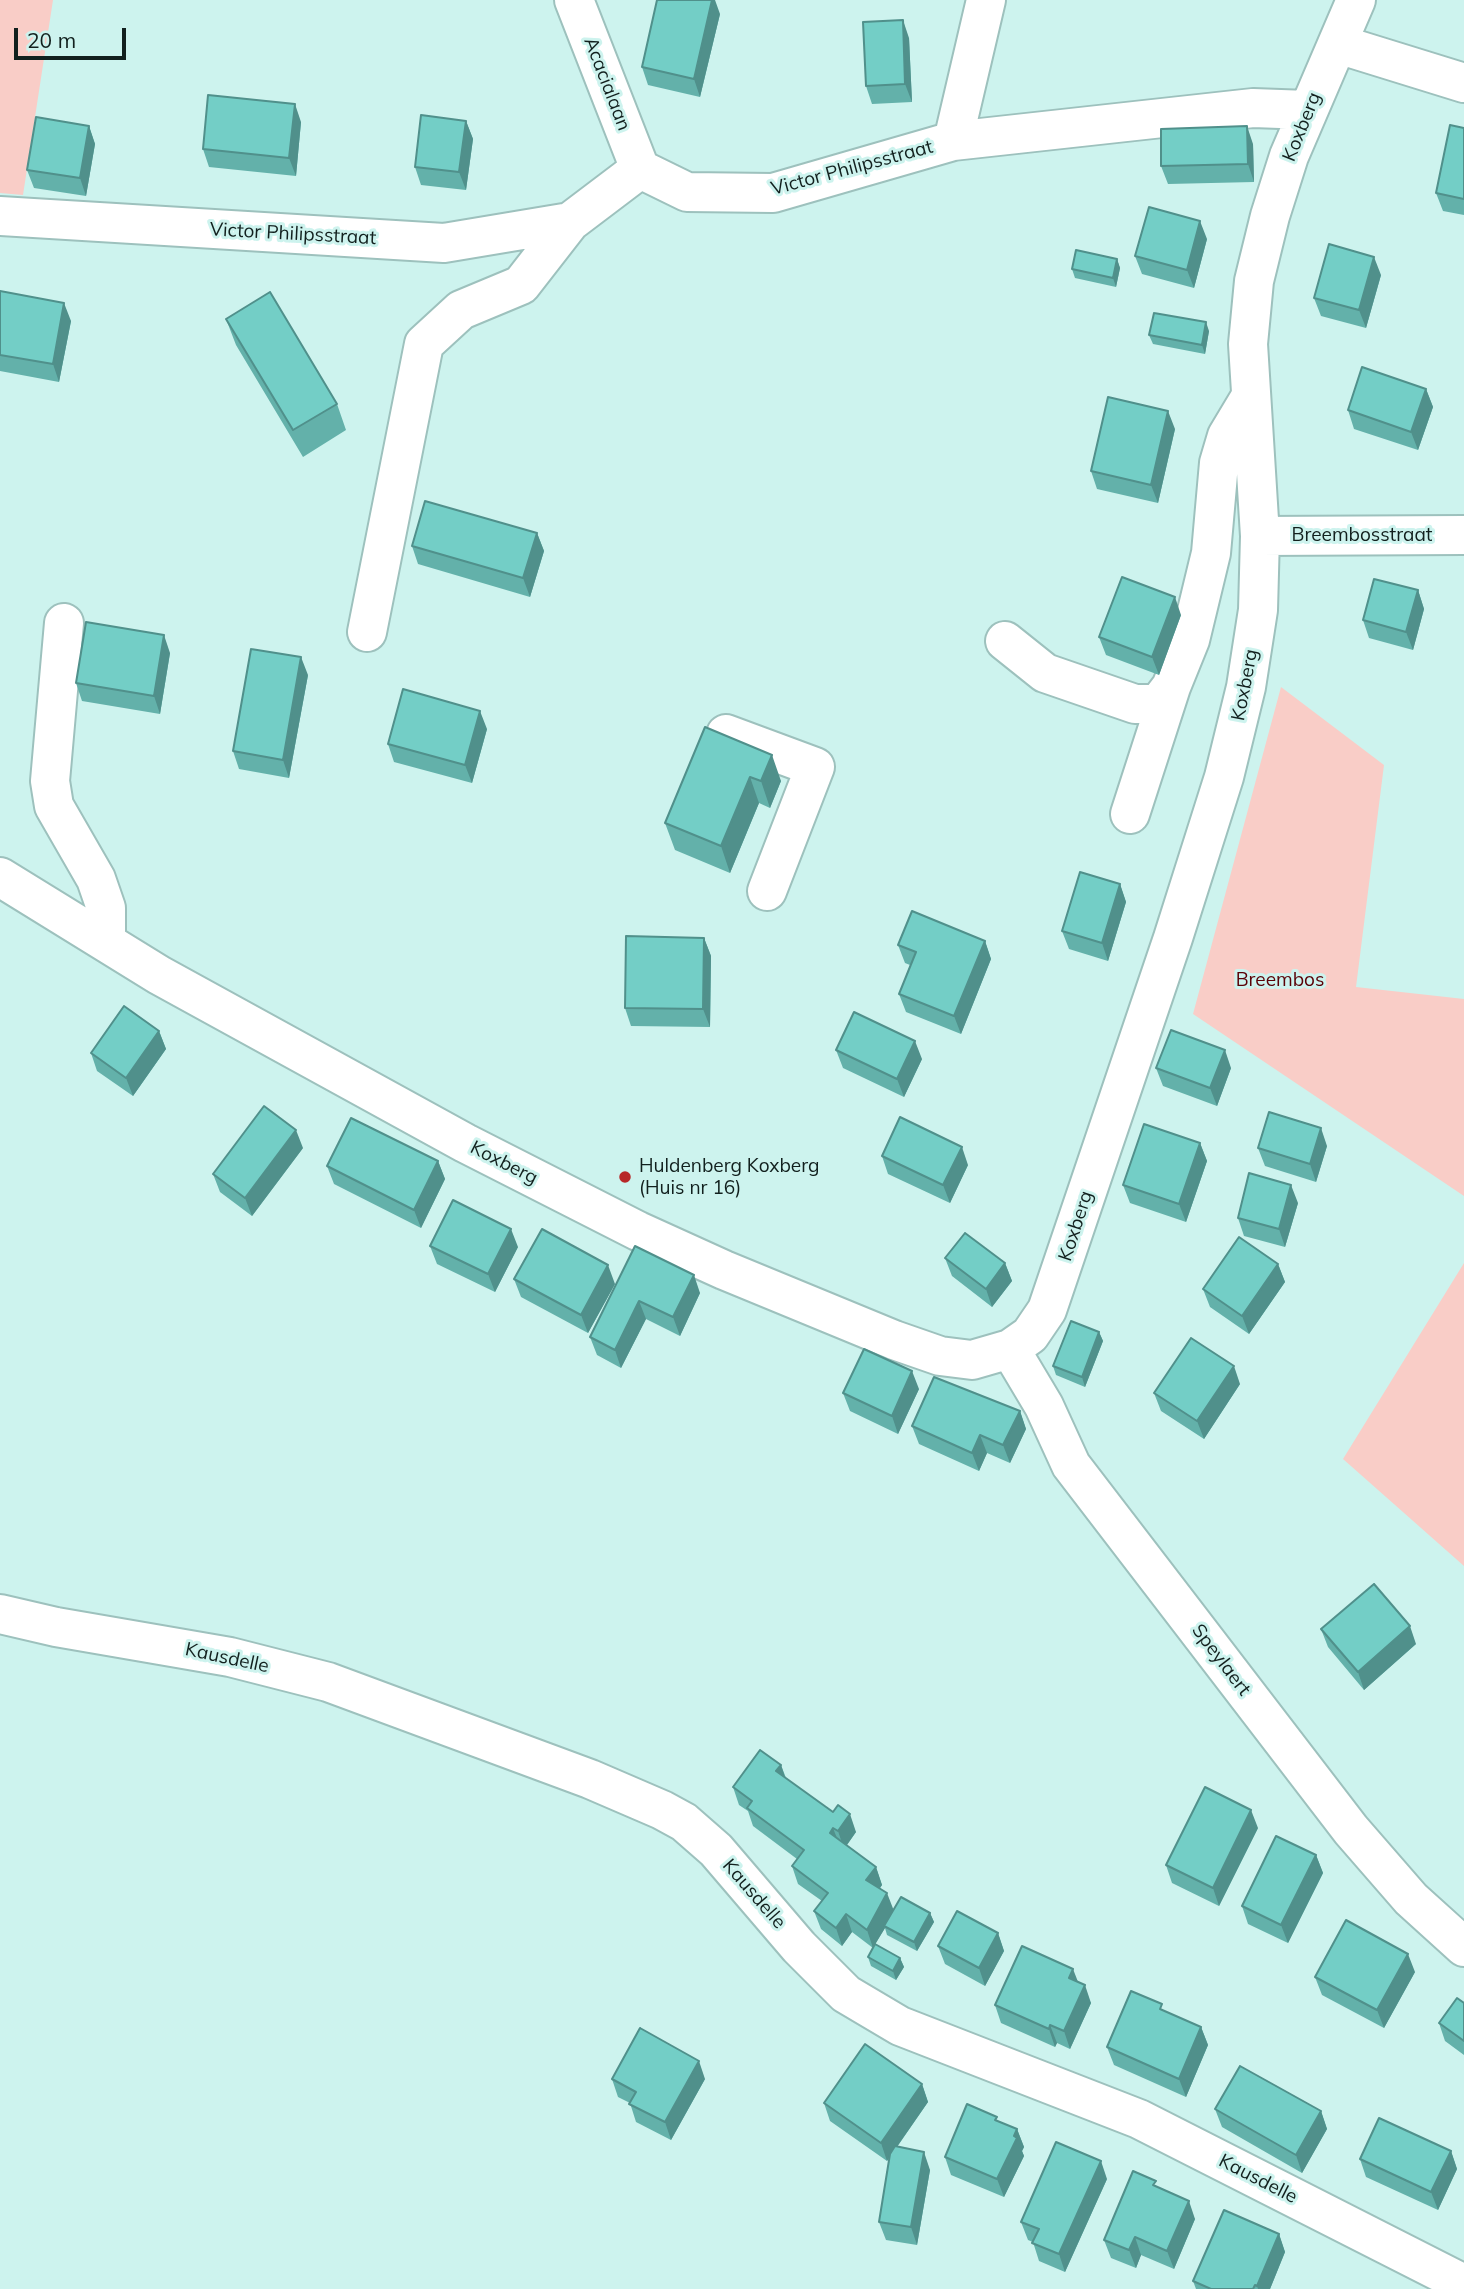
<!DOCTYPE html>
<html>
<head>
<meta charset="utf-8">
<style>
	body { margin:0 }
	#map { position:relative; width:1464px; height:2289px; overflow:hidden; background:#cdf3ee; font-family:Mulish,sans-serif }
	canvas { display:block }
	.scale { position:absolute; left:14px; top:28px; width:112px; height:32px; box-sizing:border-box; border:4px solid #12201e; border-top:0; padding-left:9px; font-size:21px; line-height:24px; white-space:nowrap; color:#12201e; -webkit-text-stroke:5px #cdf3ee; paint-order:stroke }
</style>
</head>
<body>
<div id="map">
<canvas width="1464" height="2289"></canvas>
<div class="scale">20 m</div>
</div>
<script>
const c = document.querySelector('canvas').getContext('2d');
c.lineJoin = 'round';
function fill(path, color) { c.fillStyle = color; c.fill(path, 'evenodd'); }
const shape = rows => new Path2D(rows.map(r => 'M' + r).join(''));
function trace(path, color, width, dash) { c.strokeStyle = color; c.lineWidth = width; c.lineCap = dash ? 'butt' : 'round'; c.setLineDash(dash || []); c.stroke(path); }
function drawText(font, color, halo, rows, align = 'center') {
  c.font = font + ' Mulish,sans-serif'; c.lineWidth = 6; c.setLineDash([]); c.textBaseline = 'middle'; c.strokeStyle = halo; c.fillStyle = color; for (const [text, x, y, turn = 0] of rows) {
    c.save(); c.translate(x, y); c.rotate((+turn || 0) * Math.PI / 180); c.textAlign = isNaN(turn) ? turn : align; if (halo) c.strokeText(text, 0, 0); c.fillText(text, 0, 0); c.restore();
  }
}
fill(shape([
	[0,0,53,0,23,195,0,193],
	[1281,687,1384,765,1356,987,1464,999,1464,1196,1193,1014],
	[1464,1263,1464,1566,1343,1459]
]), '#f9cdc7');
const minor = shape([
	[574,0,640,169],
	[1338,44,1464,83],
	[953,141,986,0],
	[640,169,687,192,773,193,953,141,1253,108,1308,110],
	[0,216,444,243,570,222,640,169],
	[1260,536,1464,535],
	[64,623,50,781,54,806,96,879,106,908,106,942],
	[367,632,424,344,461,310,521,285,570,222],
	[1005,641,1045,673,1135,704,1158,704,1171,687,1190,640,1211,553,1219,463,1227,436,1251,396],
	[726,734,815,767,767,891],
	[1130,814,1171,687],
	[0,877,159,975,465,1143,638,1231,724,1270,894,1340,940,1356,972,1360,1010,1349,1030,1335,1047,1310,1173,938,1224,777,1246,687,1258,610,1260,536,1248,344,1254,281,1270,216,1289,156,1356,0],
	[1010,1349,1044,1406,1071,1465,1351,1830,1411,1899,1464,1947],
	[0,1614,56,1627,230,1657,328,1682,590,1779,662,1810,684,1822,716,1850,799,1947,846,1994,900,2026,1139,2119,1464,2284]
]);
trace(minor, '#9dc1bd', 42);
trace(minor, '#fff', 38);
fill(shape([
	[720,14,700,97,648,85,642,67],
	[909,38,912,102,872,104,866,86],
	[466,121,473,139,466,190,421,185,415,167],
	[301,122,296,176,209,167,203,149],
	[89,126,95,144,86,196,34,188,27,170],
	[1464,128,1464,215,1443,211,1436,193],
	[1253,144,1254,182,1168,184,1161,166],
	[1207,239,1194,288,1142,274,1135,256],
	[1117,259,1120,268,1116,287,1075,278,1072,269],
	[1381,275,1366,328,1321,316,1314,298],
	[0,291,71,321,59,382,0,371],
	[226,319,337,404,346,430,303,457,236,345],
	[1209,331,1205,354,1153,344,1149,335],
	[1426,389,1433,407,1418,450,1354,429,1348,410],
	[1175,429,1158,503,1097,489,1091,471],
	[537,533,544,551,530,597,418,564,412,546],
	[1418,590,1424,609,1413,650,1369,638,1363,620],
	[1181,615,1159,675,1106,655,1099,637],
	[170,653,160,714,82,701,76,683],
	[308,675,289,778,239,769,233,751],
	[705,727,781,781,770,808,759,803,730,873,675,850,665,823],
	[487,729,472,783,394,762,388,744],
	[1120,884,1126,902,1108,961,1069,949,1062,931],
	[704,938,711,956,710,1027,631,1026,625,1008],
	[985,941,991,959,961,1034,906,1012,899,994,910,965,905,963,898,945],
	[159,1031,166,1049,133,1096,97,1071,91,1053],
	[836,1050,922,1059,904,1097,843,1068],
	[1156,1068,1231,1068,1217,1106,1163,1086],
	[1200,1143,1207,1161,1186,1222,1130,1203,1123,1185],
	[1327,1146,1316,1182,1265,1166,1258,1148],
	[303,1148,252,1216,220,1192,213,1174],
	[882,1156,968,1165,950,1203,888,1174],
	[438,1161,445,1179,421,1228,334,1184,327,1166],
	[1298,1203,1285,1247,1244,1236,1238,1218],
	[430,1246,518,1247,495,1292,437,1264],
	[635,1246,700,1293,680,1336,646,1319,621,1368,597,1355,590,1337],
	[945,1258,1005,1263,1012,1281,992,1307,952,1276],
	[1278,1264,1285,1282,1249,1334,1210,1307,1203,1289],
	[514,1279,615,1284,588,1333,521,1297],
	[1099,1332,1103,1341,1085,1387,1056,1375,1053,1366],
	[1240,1384,1204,1439,1161,1411,1154,1393],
	[919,1389,898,1434,850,1411,843,1393],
	[1020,1411,1026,1429,1010,1463,987,1453,979,1471,919,1444,912,1426],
	[1321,1629,1416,1644,1364,1690,1328,1647],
	[781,1765,786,1778,856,1832,847,1845,876,1867,882,1885,880,1888,893,1910,930,1913,934,1922,917,1951,887,1935,885,1928,875,1944,900,1958,904,1967,896,1980,871,1966,868,1957,873,1948,852,1932,842,1946,821,1929,814,1911,822,1901,798,1884,792,1866,797,1859,753,1826,748,1811,739,1805,733,1787],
	[1258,1828,1219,1906,1172,1883,1166,1865],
	[1316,1855,1323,1873,1288,1943,1248,1924,1242,1906],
	[998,1933,1004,1951,985,1986,945,1964,938,1946],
	[1415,1972,1384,2028,1322,1995,1315,1977],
	[1078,1982,1091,2003,1070,2049,1057,2043,1055,2047,1001,2023,995,2005],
	[1464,2003,1464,2055,1445,2041,1439,2023],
	[1201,2027,1208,2045,1186,2097,1114,2065,1107,2047],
	[612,2079,705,2079,671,2140,636,2122,630,2103,618,2097],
	[922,2084,928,2102,897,2147,930,2170,917,2245,886,2240,879,2222,889,2158,887,2161,830,2121,824,2103],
	[1215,2109,1321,2111,1327,2129,1302,2173,1222,2127],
	[999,2122,1017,2129,1024,2147,1022,2151,1024,2156,1004,2197,951,2175,945,2157],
	[1451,2151,1457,2169,1438,2210,1366,2177,1360,2159],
	[1107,2179,1065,2272,1039,2261,1033,2242,1028,2240,1021,2222],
	[1158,2188,1195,2219,1174,2269,1141,2255,1136,2268,1111,2258,1104,2240],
	[1279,2234,1285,2252,1270,2289,1196,2289,1193,2281]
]), '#63b1aa');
fill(shape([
	[712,0,715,0,720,14,700,97,694,79],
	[903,20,909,38,912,102,905,84],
	[295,104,301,122,296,176,289,158],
	[466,121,473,139,466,190,459,172],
	[89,126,95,144,86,196,80,178],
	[1247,126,1253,144,1254,182,1248,164],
	[1200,221,1207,239,1194,288,1187,270],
	[1374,257,1381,275,1366,328,1359,310],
	[1117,259,1120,268,1116,287,1113,278],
	[64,303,71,321,59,382,53,364],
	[1206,322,1209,331,1205,354,1202,345],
	[1426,389,1433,407,1418,450,1411,432],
	[1168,411,1175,429,1158,503,1151,485],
	[537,533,544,551,530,597,523,578],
	[1418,590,1424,609,1413,650,1406,632],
	[1175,597,1181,615,1159,675,1152,657],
	[164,635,170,653,160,714,154,696],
	[301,657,308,675,289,778,283,760],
	[480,711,487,729,472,783,465,765],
	[772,755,781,781,770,808,761,781],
	[750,777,759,803,730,873,721,846],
	[1120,884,1126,902,1108,961,1102,943],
	[704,938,711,956,710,1027,703,1009],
	[985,941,991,959,961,1034,954,1016],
	[159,1031,166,1049,133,1096,126,1078],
	[915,1041,922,1059,904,1097,897,1079],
	[1225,1050,1231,1068,1217,1106,1210,1088],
	[1321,1128,1327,1146,1316,1182,1310,1164],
	[296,1130,303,1148,252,1216,245,1198],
	[1200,1143,1207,1161,1186,1222,1179,1204],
	[962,1147,968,1165,950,1203,943,1185],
	[438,1161,445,1179,421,1228,414,1210],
	[1291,1185,1298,1203,1285,1247,1279,1229],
	[511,1229,518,1247,495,1292,488,1274],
	[1005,1263,1012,1281,992,1307,986,1289],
	[1278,1264,1285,1282,1249,1334,1242,1316],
	[608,1265,615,1284,588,1333,581,1315],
	[694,1275,700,1293,680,1336,673,1317],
	[639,1301,646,1319,621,1368,615,1350],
	[1099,1332,1103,1341,1085,1387,1082,1377],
	[1234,1366,1240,1384,1204,1439,1197,1421],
	[912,1371,919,1389,898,1434,892,1416],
	[1020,1411,1026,1429,1010,1463,1003,1445],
	[980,1435,987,1453,979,1471,972,1453],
	[1410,1626,1416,1644,1364,1690,1358,1672],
	[781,1765,787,1783,776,1771],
	[1251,1810,1258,1828,1219,1906,1213,1888],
	[850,1814,856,1832,844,1849,838,1831],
	[833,1828,840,1846,830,1833],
	[1316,1855,1323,1873,1288,1943,1281,1925],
	[876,1867,882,1885,873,1898,866,1880],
	[887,1893,894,1911,884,1926,885,1928,873,1948,867,1930],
	[930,1913,934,1922,917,1951,914,1942],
	[846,1914,852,1932,842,1946,836,1928],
	[998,1933,1004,1951,985,1986,979,1968],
	[1408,1954,1415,1972,1384,2028,1377,2010],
	[900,1958,904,1967,896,1980,893,1971],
	[1073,1969,1080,1987,1069,1978],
	[1085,1985,1091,2003,1070,2049,1064,2031],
	[1050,2025,1057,2043,1055,2047,1049,2029],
	[1201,2027,1208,2045,1186,2097,1179,2079],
	[699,2061,705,2079,671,2140,665,2122],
	[922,2084,928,2102,887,2161,881,2143],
	[1321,2111,1327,2129,1302,2173,1296,2155],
	[1017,2129,1024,2147,1022,2151,1024,2156,1004,2197,997,2179],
	[1451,2151,1457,2169,1438,2210,1431,2192],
	[924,2152,930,2170,917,2245,911,2227],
	[1101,2161,1107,2179,1065,2272,1059,2254],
	[1189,2201,1195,2219,1174,2269,1167,2251],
	[1279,2234,1285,2252,1270,2289,1258,2289,1257,2286],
	[1135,2237,1141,2255,1136,2268,1129,2250]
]), '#50908b');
const building = shape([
	[657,0,712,0,694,79,642,67,657,0],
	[903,20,905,84,866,86,863,22,903,20],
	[208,95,295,104,289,158,203,149,208,95],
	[421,115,466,121,459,172,415,167,421,115],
	[36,117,89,126,80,178,27,170,36,117],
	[1450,125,1464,128,1464,199,1436,193,1450,125],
	[1247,126,1248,164,1161,166,1161,129,1247,126],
	[1149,207,1200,221,1187,270,1135,256,1149,207],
	[1329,244,1374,257,1359,310,1314,298,1329,244],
	[1076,250,1117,259,1113,278,1072,269,1076,250],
	[0,291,64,303,53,364,0,355,0,291],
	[270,292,337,404,293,430,226,319,270,292],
	[1154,313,1206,322,1202,345,1149,335,1154,313],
	[1362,367,1426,389,1411,432,1348,410,1362,367],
	[1108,397,1168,411,1151,485,1091,471,1108,397],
	[425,501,537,533,523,578,412,546,425,501],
	[1122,577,1175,597,1152,657,1099,637,1122,577],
	[1374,579,1418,590,1406,632,1363,620,1374,579],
	[86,622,164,635,154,696,76,683,86,622],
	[251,649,301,657,283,760,233,751,251,649],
	[403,689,480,711,465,765,388,744,403,689],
	[705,727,772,755,761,781,750,777,721,846,665,823,705,727],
	[1080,872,1120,884,1102,943,1062,931,1080,872],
	[912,911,985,941,954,1016,899,994,916,952,898,945,912,911],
	[626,936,704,938,703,1009,625,1008,626,936],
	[124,1006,159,1031,126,1078,91,1053,124,1006],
	[854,1012,915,1041,897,1079,836,1050,854,1012],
	[1171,1030,1225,1050,1210,1088,1156,1068,1171,1030],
	[264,1106,296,1130,245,1198,213,1174,264,1106],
	[1269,1112,1321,1128,1310,1164,1258,1148,1269,1112],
	[900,1117,962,1147,943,1185,882,1156,900,1117],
	[351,1118,438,1161,414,1210,327,1166,351,1118],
	[1144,1124,1200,1143,1179,1204,1123,1185,1144,1124],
	[1249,1173,1291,1185,1279,1229,1238,1218,1249,1173],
	[453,1200,511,1229,488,1274,430,1246,453,1200],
	[542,1229,608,1265,581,1315,514,1279,542,1229],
	[965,1233,1005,1263,986,1289,945,1258,965,1233],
	[1239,1237,1278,1264,1242,1316,1203,1289,1239,1237],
	[635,1246,694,1275,673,1317,639,1301,615,1350,590,1337,635,1246],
	[1071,1321,1099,1332,1082,1377,1053,1366,1071,1321],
	[1191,1338,1234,1366,1197,1421,1154,1393,1191,1338],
	[864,1349,912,1371,892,1416,843,1393,864,1349],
	[934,1377,1020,1411,1003,1445,980,1435,972,1453,912,1426,934,1377],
	[1374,1584,1410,1626,1358,1672,1321,1629,1374,1584],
	[760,1750,781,1765,776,1771,833,1812,838,1805,850,1814,838,1831,833,1828,830,1833,876,1867,866,1880,887,1893,867,1930,846,1914,836,1928,814,1911,828,1893,792,1866,804,1850,747,1808,752,1801,733,1787,760,1750],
	[1205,1787,1251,1810,1213,1888,1166,1865,1205,1787],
	[1276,1836,1316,1855,1281,1925,1242,1906,1276,1836],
	[901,1897,930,1913,914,1942,884,1926,901,1897],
	[957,1911,998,1933,979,1968,938,1946,957,1911],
	[1346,1920,1408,1954,1377,2010,1315,1977,1346,1920],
	[875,1944,900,1958,893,1971,868,1957,875,1944],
	[1022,1946,1073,1969,1069,1978,1085,1985,1064,2031,1050,2025,1049,2029,995,2005,1022,1946],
	[1131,1991,1162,2004,1160,2009,1201,2027,1179,2079,1107,2047,1131,1991],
	[1457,1998,1464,2003,1464,2041,1439,2023,1457,1998],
	[640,2028,699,2061,665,2122,629,2104,636,2092,612,2079,640,2028],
	[865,2044,922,2084,881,2143,824,2103,865,2044],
	[1240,2066,1321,2111,1296,2155,1215,2109,1240,2066],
	[967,2104,997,2117,995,2120,1017,2129,1014,2136,1017,2138,997,2179,945,2157,967,2104],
	[1379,2118,1451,2151,1431,2192,1360,2159,1379,2118],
	[1056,2142,1101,2161,1059,2254,1032,2243,1039,2229,1021,2222,1056,2142],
	[895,2146,924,2152,911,2227,879,2222,890,2154,895,2146],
	[1133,2171,1156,2181,1153,2185,1189,2201,1167,2251,1135,2237,1129,2250,1104,2240,1133,2171],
	[1224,2210,1279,2234,1257,2286,1255,2285,1253,2289,1211,2289,1193,2281,1224,2210]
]);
fill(building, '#73cec6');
trace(building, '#50908b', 2);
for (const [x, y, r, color] of [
	[625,1177,7,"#b72728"]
]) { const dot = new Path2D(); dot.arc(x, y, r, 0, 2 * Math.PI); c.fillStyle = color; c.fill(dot); trace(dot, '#cdf3ee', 2.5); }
drawText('19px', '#12201e', '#cdf3ee', [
	["Acacialaan",607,84,69],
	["Koxberg",1302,127,-68],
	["Victor Philipsstraat",852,168,-15],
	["Victor Philipsstraat",293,234,3],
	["Breembosstraat",1362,535],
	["Koxberg",1245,685,-79],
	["Koxberg",504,1163,27],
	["Koxberg",1076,1226,-72],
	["Kausdelle",227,1658,12],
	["Speylaert",1221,1660,53],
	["Kausdelle",754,1894,49],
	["Kausdelle",1258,2179,27]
]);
drawText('19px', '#5a0106', '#cdf3ee', [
	["Breembos",1280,980]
]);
drawText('19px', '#12201e', '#cdf3ee', [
	["Huldenberg Koxberg",639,1166],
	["(Huis nr 16)",639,1188]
], 'left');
</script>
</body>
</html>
